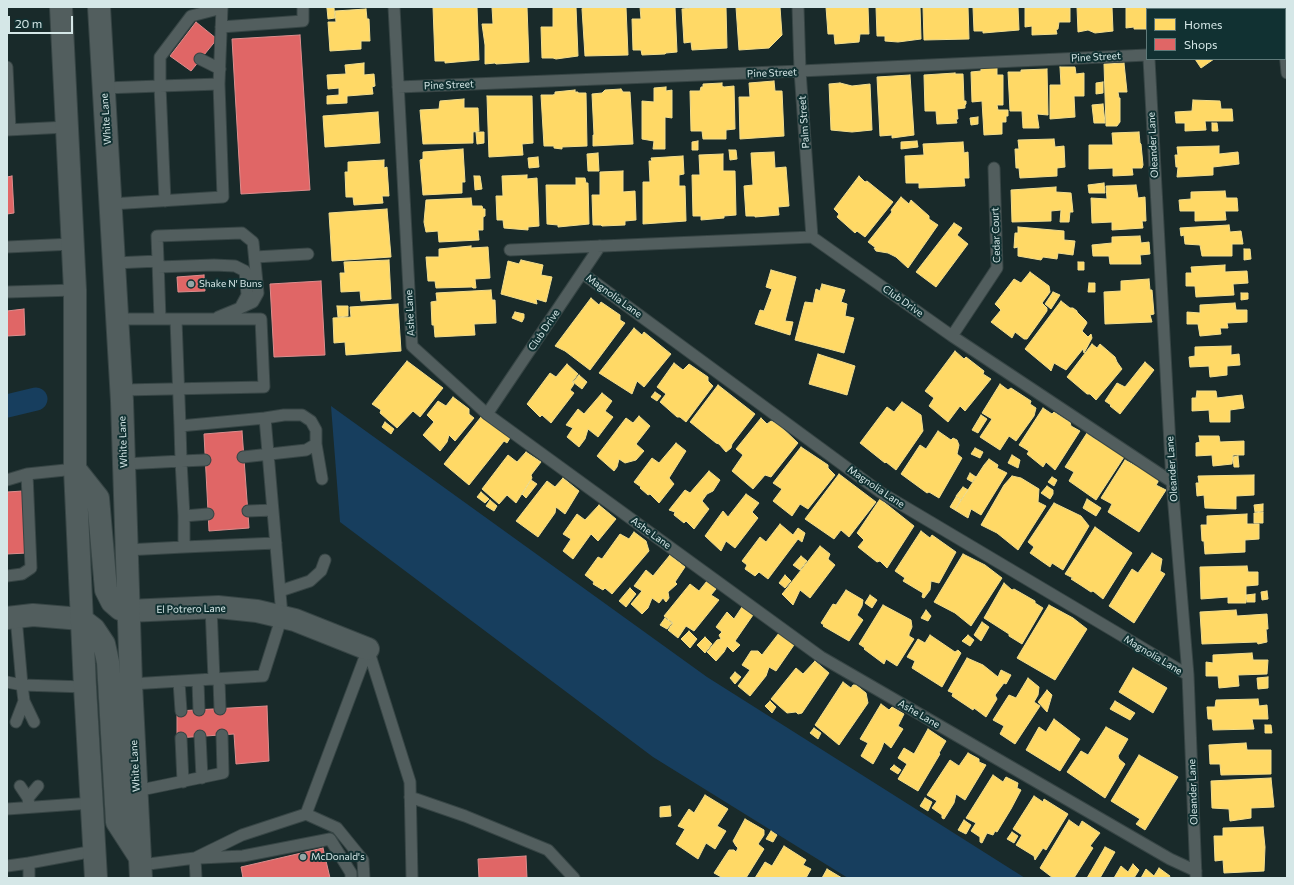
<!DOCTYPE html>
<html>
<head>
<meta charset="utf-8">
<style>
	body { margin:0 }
	#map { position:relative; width:1294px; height:885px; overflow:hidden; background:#192a2a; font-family:Commissioner,sans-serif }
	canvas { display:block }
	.frame { position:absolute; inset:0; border:8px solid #d5e7e7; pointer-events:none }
	.legend { position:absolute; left:1146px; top:8px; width:140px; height:52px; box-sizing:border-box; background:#113132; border:1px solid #5f7a7a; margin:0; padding:5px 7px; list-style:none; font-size:12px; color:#d5e7e7 }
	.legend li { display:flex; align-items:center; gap:8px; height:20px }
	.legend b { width:20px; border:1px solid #5f7a7a }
	.scale { position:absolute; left:8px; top:16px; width:65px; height:18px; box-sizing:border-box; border:2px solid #d5e7e7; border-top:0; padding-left:5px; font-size:12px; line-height:14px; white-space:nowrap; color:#d5e7e7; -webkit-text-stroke:3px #113132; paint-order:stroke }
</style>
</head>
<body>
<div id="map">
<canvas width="1294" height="885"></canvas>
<div class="frame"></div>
<ul class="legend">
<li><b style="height:11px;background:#ffd966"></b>Homes</li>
<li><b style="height:11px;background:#e06666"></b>Shops</li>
</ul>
<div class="scale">20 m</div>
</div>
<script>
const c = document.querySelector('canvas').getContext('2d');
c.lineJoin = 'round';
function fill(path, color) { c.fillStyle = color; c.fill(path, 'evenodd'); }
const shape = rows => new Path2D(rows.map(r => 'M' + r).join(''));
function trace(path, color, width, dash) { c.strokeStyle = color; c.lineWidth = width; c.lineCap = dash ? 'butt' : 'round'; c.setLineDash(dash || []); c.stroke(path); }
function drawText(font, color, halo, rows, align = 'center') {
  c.font = font + ' Commissioner,sans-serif'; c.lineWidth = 4; c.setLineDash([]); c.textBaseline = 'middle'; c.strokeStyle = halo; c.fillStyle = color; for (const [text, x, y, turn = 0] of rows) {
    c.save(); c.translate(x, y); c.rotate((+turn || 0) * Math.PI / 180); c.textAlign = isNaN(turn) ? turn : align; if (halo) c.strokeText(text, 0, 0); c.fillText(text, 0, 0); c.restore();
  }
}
fill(shape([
	[331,406,707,677,1025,878,848,878,653,757,340,522]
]), '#173e5e');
const homes = shape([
	[433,7,477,7,479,60,445,63,445,61,435,61,433,7],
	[492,7,527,7,529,62,496,64,495,63,485,64,485,45,482,24,493,24,492,7],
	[553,7,576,7,578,56,556,59,553,58,542,58,541,27,553,27,553,7],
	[583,7,626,7,628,55,585,56,582,9,583,7],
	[640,7,675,7,677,52,666,53,665,54,642,55,641,50,633,50,632,19,641,19,640,7],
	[690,7,726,7,727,48,692,50,691,42,684,43,682,9,690,8,690,7],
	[736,7,780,7,782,35,769,48,739,50,736,7],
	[826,7,868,7,869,34,860,34,859,42,835,44,834,34,828,34,826,7],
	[876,7,920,7,921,39,898,42,885,41,885,36,877,36,876,7],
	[923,7,968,7,969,39,924,40,923,7],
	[973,7,1018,7,1019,30,983,33,983,31,974,31,973,7],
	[1025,7,1070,7,1070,22,1059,22,1058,29,1056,30,1057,34,1032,35,1032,26,1025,27,1025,7],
	[1077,7,1112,7,1113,31,1095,33,1088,30,1078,32,1077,7],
	[1126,7,1157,7,1157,9,1147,9,1147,20,1146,20,1147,29,1134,29,1134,27,1126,28,1126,7],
	[1175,7,1220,7,1221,9,1172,9,1175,7],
	[327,8,334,8,335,18,328,19,327,8],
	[366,9,367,19,369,19,370,41,361,41,361,49,330,51,328,22,336,22,335,11,366,9],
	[1195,59,1214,59,1201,68,1195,59],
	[364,63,364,75,374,74,375,86,372,87,373,94,347,96,347,103,327,104,327,96,339,95,339,88,328,89,327,75,346,74,345,65,364,63],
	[1124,63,1127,92,1118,92,1119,98,1120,98,1120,122,1117,126,1106,126,1104,64,1124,63],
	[997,67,997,75,1003,75,1003,105,997,105,998,110,1008,110,1008,116,1006,116,1006,122,1002,122,1002,134,984,135,982,101,972,102,971,72,981,71,981,68,997,67],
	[1060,67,1075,67,1076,74,1084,73,1084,96,1074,96,1075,117,1050,119,1050,85,1061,85,1060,67],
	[1047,69,1048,115,1037,114,1039,128,1023,128,1022,111,1010,111,1008,72,1021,72,1021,70,1047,69],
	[955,73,955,74,963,74,964,101,966,101,966,104,965,105,965,108,957,109,958,119,956,119,957,123,937,124,936,111,925,111,924,75,955,73],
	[910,75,914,135,892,138,892,135,880,136,877,77,910,75],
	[774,81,775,91,782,91,784,136,740,139,739,97,750,97,749,83,774,81],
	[1103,82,1103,93,1096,94,1096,83,1103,82],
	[722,83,722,86,724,87,734,86,735,129,726,130,726,139,703,139,702,131,691,131,690,91,700,91,701,87,703,87,703,84,722,83],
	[840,83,852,86,870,84,872,130,852,132,831,130,829,84,840,83],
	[666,87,666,91,672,90,672,118,665,117,665,149,653,149,654,141,642,139,642,101,654,102,654,88,666,87],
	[621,89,623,92,630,92,633,144,593,146,593,135,594,135,592,94,602,93,605,90,621,89],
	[575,90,575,92,578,92,578,93,586,93,587,146,562,147,562,149,554,148,554,146,544,146,541,95,553,95,555,94,555,92,575,90],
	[487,96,532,96,533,143,522,144,523,155,489,157,487,96],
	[464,99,464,108,478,108,479,131,473,132,473,143,423,144,420,110,439,109,440,101,464,99],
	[1193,100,1220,101,1221,109,1232,109,1233,121,1205,121,1206,130,1185,131,1185,123,1176,123,1175,112,1192,111,1193,100],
	[1103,104,1105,123,1094,123,1092,105,1103,104],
	[378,112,380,143,325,147,323,116,378,112],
	[978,117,978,124,971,125,970,118,978,117],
	[1212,123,1217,123,1218,131,1212,131,1212,123],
	[476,132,484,132,484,143,477,144,476,132],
	[1139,132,1140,143,1141,144,1143,165,1142,168,1132,168,1133,175,1113,176,1113,168,1089,169,1089,145,1113,145,1112,133,1139,132],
	[1054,139,1055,147,1064,146,1065,167,1057,168,1057,176,1020,178,1019,168,1016,168,1015,149,1019,149,1018,140,1054,139],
	[698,141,698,150,692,150,692,142,698,141],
	[917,141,918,147,901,149,901,142,917,141],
	[963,142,964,153,968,152,969,178,964,178,965,186,919,188,919,183,906,183,905,156,924,155,923,144,963,142],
	[1219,146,1219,154,1238,152,1239,164,1213,167,1213,175,1177,177,1178,167,1176,167,1175,155,1178,155,1177,147,1219,146],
	[463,149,465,182,462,182,462,193,423,195,420,160,423,159,423,152,463,149],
	[729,150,736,150,737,159,730,160,729,150],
	[774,152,775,168,786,167,789,206,778,207,779,215,755,217,755,216,746,216,744,186,753,185,751,153,774,152],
	[598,153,599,171,588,171,587,154,598,153],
	[723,154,723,171,735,171,736,215,724,216,724,218,701,220,701,216,693,216,692,175,700,175,699,155,723,154],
	[683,156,684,174,679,175,679,186,685,186,686,221,643,224,643,182,650,182,649,161,652,161,651,158,683,156],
	[538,157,539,167,529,168,528,158,538,157],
	[384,160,384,168,387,167,389,196,382,196,383,203,354,205,353,197,346,197,345,172,348,172,348,162,384,160],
	[623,171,623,192,635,191,636,220,625,221,625,225,602,226,601,225,593,225,592,195,600,195,600,172,623,171],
	[527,175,527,179,537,178,539,226,528,227,528,230,504,228,503,220,497,220,496,196,503,196,502,176,527,175],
	[474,176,480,176,482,189,475,190,474,176],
	[859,176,865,182,867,181,893,202,865,237,857,231,855,233,837,217,839,214,834,209,859,176],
	[576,178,585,178,586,183,588,183,589,224,558,227,558,225,547,224,546,185,576,185,576,178],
	[1104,183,1105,193,1089,193,1088,185,1104,183],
	[1136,185,1138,198,1145,197,1146,221,1142,221,1143,228,1112,230,1112,222,1092,223,1091,198,1107,199,1106,186,1136,185],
	[1056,187,1056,192,1071,193,1073,212,1070,212,1069,222,1060,222,1061,210,1051,211,1051,221,1012,222,1011,190,1056,187],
	[1225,191,1226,198,1237,198,1238,211,1225,211,1226,220,1195,221,1195,211,1180,211,1179,200,1191,199,1191,192,1225,191],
	[901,197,909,204,911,200,929,216,929,219,938,225,908,268,896,257,888,253,876,251,874,248,876,248,868,242,892,212,891,210,901,197],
	[471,198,472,206,482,206,483,209,485,209,485,216,483,217,483,230,478,230,479,240,439,242,438,231,426,232,424,222,426,200,471,198],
	[387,209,391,257,332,261,329,213,387,209],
	[954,223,962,228,957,235,968,244,936,287,916,272,954,223],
	[1229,225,1230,232,1241,231,1243,244,1232,244,1232,256,1202,256,1200,245,1185,244,1184,235,1181,236,1180,228,1229,225],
	[1018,227,1064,231,1064,240,1075,241,1073,255,1058,253,1057,259,1043,257,1041,260,1018,256,1018,247,1014,248,1015,233,1018,233,1018,227],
	[1140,236,1141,243,1149,242,1150,254,1140,255,1141,264,1110,264,1109,256,1093,256,1092,245,1112,243,1112,237,1140,236],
	[471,246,471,248,488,247,490,278,475,279,476,288,473,288,472,287,436,288,435,281,428,281,426,257,439,257,439,249,471,246],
	[1244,249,1250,249,1251,259,1244,260,1244,249],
	[389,260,391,299,361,301,360,291,341,292,340,273,345,273,344,262,389,260],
	[521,260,543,265,541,275,552,277,546,302,536,299,537,304,501,294,508,261,519,264,521,260],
	[1078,262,1084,262,1084,270,1078,270,1078,262],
	[1225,265,1225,272,1247,271,1248,283,1233,284,1234,295,1196,297,1195,286,1186,286,1186,273,1192,273,1191,267,1225,265],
	[771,270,796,277,785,321,793,322,790,335,755,324,760,310,764,311,772,289,766,287,771,270],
	[1030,272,1049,286,1050,292,1042,303,1047,308,1047,311,1027,339,1024,339,1015,332,1012,338,991,322,1001,310,995,304,1014,279,1021,283,1030,272],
	[1149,279,1150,290,1152,290,1154,314,1150,315,1152,322,1105,324,1104,292,1121,291,1121,281,1149,279],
	[1089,283,1095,283,1095,292,1088,292,1089,283],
	[822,284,845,290,841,302,847,304,845,316,854,318,844,353,795,340,805,302,813,303,816,289,820,291,822,284],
	[491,290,492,300,495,300,496,323,474,324,475,335,435,337,434,325,432,325,431,302,437,301,436,293,491,290],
	[1053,292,1060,295,1051,309,1045,304,1053,292],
	[1241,293,1248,293,1248,299,1241,300,1241,293],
	[591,298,599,305,601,302,620,315,620,320,625,323,590,370,565,351,555,346,591,298],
	[1061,301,1070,308,1073,308,1077,311,1077,312,1086,321,1087,323,1082,331,1088,337,1091,334,1092,338,1084,353,1083,349,1066,370,1054,363,1051,371,1049,369,1025,349,1061,301],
	[1235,303,1236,310,1247,310,1247,322,1227,323,1228,328,1220,328,1221,334,1200,336,1198,324,1187,324,1187,312,1200,313,1200,305,1235,303],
	[398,304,401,351,346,355,345,342,334,343,333,318,351,317,350,307,398,304],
	[337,306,348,306,348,316,338,317,337,306],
	[515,312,524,314,524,318,522,322,512,318,515,312],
	[634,328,642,335,644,332,671,354,644,387,637,381,632,394,599,373,634,328],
	[1092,344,1097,348,1100,344,1115,357,1117,362,1122,369,1096,400,1090,394,1087,394,1067,377,1092,344],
	[1231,346,1231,355,1239,354,1240,365,1227,366,1227,375,1210,377,1209,366,1190,367,1189,357,1195,356,1195,347,1231,346],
	[955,351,964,359,966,357,984,371,983,374,991,379,965,411,960,406,948,422,929,406,934,398,925,391,955,351],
	[818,354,855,366,847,395,809,384,818,354],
	[407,361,443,388,420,417,413,411,397,428,380,413,381,410,372,404,407,361],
	[1145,362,1154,370,1120,414,1110,406,1111,405,1105,401,1117,383,1125,387,1145,362],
	[674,363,683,370,689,364,708,377,708,381,713,386,686,422,680,417,677,417,660,402,666,394,657,387,674,363],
	[567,364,578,374,572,382,574,384,570,390,574,393,551,423,542,415,540,417,527,404,550,373,556,377,567,364],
	[579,375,587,382,582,389,573,382,579,375],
	[1000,384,1008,390,1011,388,1031,401,1030,404,1036,408,1034,416,1016,441,1009,436,1000,450,980,437,992,419,982,413,1000,384],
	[718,385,755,414,732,444,731,448,726,452,719,444,716,443,690,422,718,385],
	[1197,391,1216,391,1217,398,1242,395,1244,408,1230,410,1230,422,1210,422,1209,410,1192,411,1192,398,1196,398,1197,391],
	[655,392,661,396,657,401,651,397,655,392],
	[602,393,612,401,605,411,613,417,598,437,588,429,585,439,579,447,567,437,573,428,566,425,578,409,584,414,602,393],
	[453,397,469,409,469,414,474,418,455,441,449,435,447,442,440,451,423,435,434,422,427,415,438,401,446,406,453,397],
	[902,402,921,415,923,431,896,470,886,462,885,463,860,443,887,407,894,412,902,402],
	[1043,408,1052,414,1054,412,1070,422,1071,426,1080,431,1055,470,1046,462,1043,467,1027,454,1029,451,1019,445,1043,408],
	[981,415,987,419,978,433,972,430,981,415],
	[639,416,650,426,636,444,644,451,636,460,625,463,619,459,617,467,614,471,597,456,626,418,633,423,639,416],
	[481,417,510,438,507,443,504,441,469,485,444,464,481,417],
	[761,418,767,424,771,421,778,424,798,443,771,477,765,475,753,489,732,471,743,455,736,449,761,418],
	[385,422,394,429,391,434,382,427,385,422],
	[938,431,951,440,953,438,957,440,959,445,957,454,962,458,939,498,929,492,927,493,901,474,920,445,926,449,938,431],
	[1087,433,1095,439,1106,443,1116,450,1116,452,1124,457,1096,500,1069,481,1074,472,1065,467,1087,433],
	[1199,436,1219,436,1220,442,1244,441,1244,455,1233,455,1232,464,1213,466,1212,455,1196,456,1196,443,1200,442,1199,436],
	[676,443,686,451,669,478,674,484,659,503,650,494,648,495,640,488,641,487,634,482,652,458,659,463,676,443],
	[801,447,828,465,828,468,835,475,808,509,800,504,792,516,773,501,782,489,773,483,801,447],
	[975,448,983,452,980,458,971,454,975,448],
	[526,452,541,462,531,475,532,478,516,503,507,495,499,504,482,489,508,455,517,462,526,452],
	[1012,455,1020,460,1018,468,1008,463,1012,455],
	[1238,456,1239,467,1234,467,1233,457,1238,456],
	[989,459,998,465,997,468,1007,473,981,515,971,509,968,518,955,510,984,465,989,459],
	[1125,460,1136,466,1138,464,1158,476,1158,482,1156,485,1166,490,1139,532,1108,512,1112,504,1101,498,1125,460],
	[709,471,720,480,713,491,707,494,702,501,709,509,694,529,686,521,684,523,674,515,675,512,669,510,685,490,690,493,709,471],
	[970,473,976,477,972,482,967,479,970,473],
	[839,474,876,502,849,537,841,530,834,539,805,519,839,474],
	[1254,475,1254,495,1236,496,1236,509,1205,508,1204,495,1197,496,1196,483,1199,483,1198,476,1254,475],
	[1012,476,1021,478,1039,489,1038,502,1046,506,1018,550,997,533,981,525,1004,485,1012,476],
	[1052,477,1057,480,1054,486,1048,482,1052,477],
	[563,478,579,491,565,514,556,507,555,513,538,537,516,521,547,481,555,487,563,478],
	[531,480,537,484,526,498,522,494,531,480],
	[1047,486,1053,490,1053,494,1050,499,1041,493,1047,486],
	[963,487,968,490,961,500,956,496,963,487],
	[481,492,489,499,485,503,477,497,481,492],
	[746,494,759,503,752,512,758,518,735,548,726,541,721,551,705,536,723,511,728,517,746,494],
	[956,497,961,500,955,510,950,507,956,497],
	[880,499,914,526,887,568,880,561,877,562,858,547,864,540,857,533,880,499],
	[1087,499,1101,508,1096,516,1083,508,1087,499],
	[490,500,497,506,494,511,486,506,490,500],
	[1054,503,1081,516,1089,526,1063,570,1052,563,1050,567,1030,553,1034,547,1028,542,1054,503],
	[1263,504,1263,511,1255,512,1254,505,1263,504],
	[599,505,616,519,598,541,591,534,573,559,563,551,571,539,563,534,577,514,585,520,599,505],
	[1263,512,1263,523,1254,523,1254,513,1263,512],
	[1247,514,1247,524,1259,524,1259,539,1245,540,1245,552,1205,554,1204,541,1202,541,1201,525,1207,525,1207,516,1247,514],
	[780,524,793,535,798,528,805,533,802,542,798,539,768,579,759,572,755,576,745,569,747,565,742,561,760,537,766,542,780,524],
	[1095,527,1132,553,1103,599,1093,591,1091,592,1082,586,1071,579,1073,578,1065,574,1095,527],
	[921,531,930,538,932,535,956,552,939,583,931,581,930,590,924,598,922,597,923,593,903,581,905,578,895,571,921,531],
	[634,532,646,541,649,551,612,594,605,588,603,590,593,584,594,582,585,575,598,557,602,559,620,534,629,539,634,532],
	[820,546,830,554,828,559,835,565,810,598,800,590,793,605,782,594,783,593,820,546],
	[1152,553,1162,559,1160,571,1165,574,1134,623,1109,606,1132,569,1138,573,1152,553],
	[963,554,985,565,1002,578,971,626,955,613,934,602,963,554],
	[670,555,685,567,675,582,677,584,668,592,669,598,666,602,663,598,659,603,652,598,648,608,642,614,631,604,642,591,634,586,646,570,653,576,670,555],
	[801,556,807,561,800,570,793,565,801,556],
	[1247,566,1248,572,1258,572,1258,585,1246,586,1246,603,1228,603,1228,597,1201,599,1200,567,1247,566],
	[785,575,791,581,785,588,779,583,785,575],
	[707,581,716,589,711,595,719,600,694,631,686,626,678,638,668,630,673,623,664,616,690,584,699,591,707,581],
	[1004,583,1012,590,1014,589,1035,601,1035,603,1043,608,1022,644,1009,636,1009,634,984,618,1004,583],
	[630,588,636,594,626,607,619,601,630,588],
	[846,590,863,600,862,606,857,615,863,620,849,641,823,626,824,625,821,623,833,604,836,605,846,590],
	[1267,591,1268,599,1262,600,1261,592,1267,591],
	[1255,594,1255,602,1247,602,1246,595,1255,594],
	[870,595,877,600,872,608,865,603,870,595],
	[883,605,911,620,912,627,909,634,909,636,914,639,897,666,886,659,884,664,864,649,865,648,859,644,883,605],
	[1049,605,1073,618,1087,629,1055,680,1017,658,1049,605],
	[742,607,753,615,735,641,740,645,733,652,727,646,724,652,716,661,707,652,717,640,721,639,719,635,722,632,716,627,727,612,734,619,742,607],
	[926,610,931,616,928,621,921,618,926,610],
	[1236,610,1237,616,1267,614,1268,629,1266,629,1267,642,1258,644,1257,642,1202,644,1200,612,1236,610],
	[665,618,672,623,667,629,660,625,665,618],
	[982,622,989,627,981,641,974,635,982,622],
	[689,631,697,639,690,648,681,639,689,631],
	[779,633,794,645,776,671,769,667,766,676,750,696,738,686,750,670,742,665,751,651,758,651,762,655,779,633],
	[930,635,955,652,958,650,961,653,942,687,912,668,915,661,907,657,918,639,925,643,930,635],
	[968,635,974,640,970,646,962,641,968,635],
	[705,637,712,644,705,653,697,645,705,637],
	[1252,653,1253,660,1268,660,1267,674,1238,675,1239,686,1219,688,1218,676,1206,676,1206,662,1213,663,1213,655,1252,653],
	[967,658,983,665,998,677,1001,670,1011,675,1006,684,1004,683,995,695,997,699,986,717,974,708,973,710,952,696,953,693,948,691,967,658],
	[815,661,829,673,802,713,798,714,796,712,787,713,771,699,796,668,803,674,815,661],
	[1133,668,1167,688,1153,713,1119,692,1133,668],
	[735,672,741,677,735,684,730,678,735,672],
	[1268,677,1268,688,1258,689,1257,678,1268,677],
	[1028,678,1039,687,1038,695,1034,702,1040,706,1015,744,1000,734,1004,726,993,720,1009,695,1016,698,1028,678],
	[843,682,851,688,853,685,856,685,866,693,868,703,839,745,815,725,843,682],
	[1047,690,1052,695,1047,712,1038,702,1047,690],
	[1258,699,1259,706,1267,705,1268,719,1252,719,1254,729,1213,730,1212,719,1208,719,1207,707,1215,707,1216,700,1258,699],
	[770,701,776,707,772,713,765,706,770,701],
	[1115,701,1135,713,1130,720,1110,709,1115,701],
	[881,704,889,710,892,707,904,714,898,726,903,729,891,748,884,742,881,750,873,764,861,756,868,743,860,739,881,704],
	[1054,719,1080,739,1060,771,1026,750,1039,727,1046,732,1054,719],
	[1265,725,1271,725,1272,733,1265,733,1265,725],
	[1106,727,1128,739,1118,756,1119,759,1125,764,1105,798,1067,772,1081,751,1088,755,1106,727],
	[814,728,821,733,818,739,810,733,814,728],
	[928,729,946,741,939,753,940,754,918,791,898,779,907,764,898,758,904,748,914,754,928,729],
	[1246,743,1247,750,1271,750,1271,774,1221,775,1220,764,1210,764,1209,745,1246,743],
	[968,753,979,759,979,762,986,765,965,800,956,794,954,803,944,819,942,818,942,815,932,808,937,801,927,795,950,760,959,766,968,753],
	[1139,755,1178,777,1145,830,1136,824,1140,819,1111,801,1139,755],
	[894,765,901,770,898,774,890,769,894,765],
	[993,775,1003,782,1006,777,1018,783,1017,788,1021,790,1011,809,997,832,995,831,993,835,987,833,982,843,980,842,980,837,971,831,976,823,966,818,993,775],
	[1271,778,1274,807,1251,808,1251,818,1230,821,1229,809,1212,808,1211,781,1271,778],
	[705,795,728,809,717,826,726,831,715,849,706,843,698,859,676,844,685,829,678,826,689,809,694,813,705,795],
	[1034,796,1043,802,1044,799,1068,814,1046,850,1043,848,1035,860,1034,856,1016,845,1022,835,1013,829,1034,796],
	[925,798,932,802,928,811,920,806,925,798],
	[670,806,671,816,660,817,660,807,670,806],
	[745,819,764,830,764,835,758,844,764,849,746,878,723,878,714,873,729,850,734,850,736,852,738,848,736,846,733,841,745,819],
	[964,820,971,825,966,834,958,830,964,820],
	[1069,820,1079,827,1082,821,1100,833,1090,846,1093,848,1074,878,1053,878,1040,868,1069,820],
	[1263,827,1265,847,1264,871,1224,873,1223,860,1215,861,1214,836,1223,836,1223,828,1263,827],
	[771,831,777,835,773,842,766,839,771,831],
	[1012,832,1018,836,1014,843,1007,839,1012,832],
	[784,846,806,860,803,865,811,869,806,878,755,878,765,862,772,866,784,846],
	[1105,847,1115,852,1100,878,1087,878,1105,847],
	[1133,864,1139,870,1134,878,1114,878,1121,866,1128,872,1133,864],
	[1159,868,1170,876,1169,878,1141,878,1146,869,1154,876,1159,868],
	[827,869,842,878,822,878,827,869]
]);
fill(homes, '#ffd966');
trace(homes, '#f2dd8d', 1);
const shops = shape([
	[196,22,217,39,191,71,170,56,196,22],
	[300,35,310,190,241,194,232,39,300,35],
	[12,176,14,213,7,214,7,177,12,176],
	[204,275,205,291,178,292,177,277,204,275],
	[321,281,325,355,274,357,270,284,321,281],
	[24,309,25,335,7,336,7,311,24,309],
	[242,431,249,528,209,531,204,434,242,431],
	[23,491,27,553,7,554,7,492,23,491],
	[267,706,269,761,236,764,234,734,177,738,177,711,267,706],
	[323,848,330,878,243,878,241,867,323,848],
	[526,856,527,878,479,878,478,859,526,856]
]);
fill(shops, '#e06666');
trace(shops, '#dd8d8d', 1);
trace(shape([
	[7,406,36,399]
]), '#173e5e', 23);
const lane = shape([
	[394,7,412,346,487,414,821,657,1170,859,1196,871],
	[798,7,800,71,812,237],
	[1256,7,1257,9],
	[221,27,303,21,303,7],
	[1285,52,1287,73],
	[200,59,220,69],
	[1149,59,1172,482,1188,675,1196,877],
	[7,67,10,129],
	[219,84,160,86,160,57,191,16,222,8],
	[398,87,800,71,1147,55],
	[104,88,160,86,165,201],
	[7,130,67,127],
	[111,204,223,197,219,84,222,7],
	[7,247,73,244],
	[510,250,812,237,952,336,1172,482],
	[255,257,308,254],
	[158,261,160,319],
	[115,263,158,261,157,236,242,233,253,242,258,293,253,302,240,308],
	[158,267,214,265,235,266,245,271,247,295,240,308,218,317],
	[582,273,880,492,1188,675],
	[7,292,75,290],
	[118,319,261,319,264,387,122,390],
	[176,320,180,426],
	[952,336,997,268,994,168],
	[487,414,600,246],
	[316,444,322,479],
	[243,457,306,450,316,444,316,430,311,421,302,415,284,415,265,418],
	[124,464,181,461,184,516,184,547,126,550],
	[7,480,27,474,75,469],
	[248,511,273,510],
	[184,516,208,514],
	[184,547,276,543],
	[7,576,22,574,31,568,27,474],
	[280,591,310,581,321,571,325,560],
	[211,607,214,679],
	[368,649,410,782,412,878],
	[219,680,220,709],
	[198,681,199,710],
	[7,682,22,685,16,617],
	[179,682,181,711],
	[131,684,263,676,282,616,265,418,180,426,181,461,205,460],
	[24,701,34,722],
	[16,722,24,701,22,685,85,687],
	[200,736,202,778],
	[181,738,183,782],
	[20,786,28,798,29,807],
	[136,791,223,773,222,735],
	[410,797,465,816,548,850,574,878],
	[28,798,38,786],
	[7,809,92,803],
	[306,814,337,828,363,860,364,878],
	[195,858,242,835,306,814,368,649],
	[200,858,243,856,330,839,351,873,351,878],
	[141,865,195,858,196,878],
	[7,866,29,863],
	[29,878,29,863,94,851]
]);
const street = shape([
	[128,611,218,607,257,611,295,620,368,649],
	[7,618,33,615,81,619]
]);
const secondary = shape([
	[61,7,75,290,75,469,85,687,96,878],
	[99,7,122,401,131,684,141,878],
	[75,469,98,498,106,590,112,602,120,609,128,611],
	[81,619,94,629,104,644,108,662,117,822,139,856]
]);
trace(lane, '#374545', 13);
trace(street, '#374545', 24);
trace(secondary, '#374545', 24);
trace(lane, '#525e5e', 11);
trace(street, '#525e5e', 22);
trace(secondary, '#525e5e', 22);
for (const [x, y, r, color] of [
	[191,284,4,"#93a5a5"],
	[303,857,4,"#93a5a5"]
]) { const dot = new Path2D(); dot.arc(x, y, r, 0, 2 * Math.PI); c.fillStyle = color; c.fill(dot); trace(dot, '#113132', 1.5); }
drawText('10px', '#d5e7e7', '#113132', [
	["Pine Street",1096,57,-3],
	["Pine Street",772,73,-2],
	["Pine Street",449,85,-2],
	["White Lane",106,119,-94],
	["Palm Street",804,122,-94],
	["Oleander Lane",1153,145,-93],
	["Cedar Court",996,235,-92],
	["Magnolia Lane",614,296,36],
	["Club Drive",903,301,35],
	["Ashe Lane",410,313,-93],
	["Club Drive",544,330,-56],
	["White Lane",123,442,-92],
	["Oleander Lane",1172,469,-94],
	["Magnolia Lane",876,487,34],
	["Ashe Lane",651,533,36],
	["El Potrero Lane",191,609,-1],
	["Magnolia Lane",1153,655,31],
	["Ashe Lane",919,714,30],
	["White Lane",135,766,-93],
	["Oleander Lane",1193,792,-92]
]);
drawText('10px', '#d5e7e7', '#113132', [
	["Shake N' Buns",199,284],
	["McDonald's",311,857]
], 'left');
</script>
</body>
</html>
